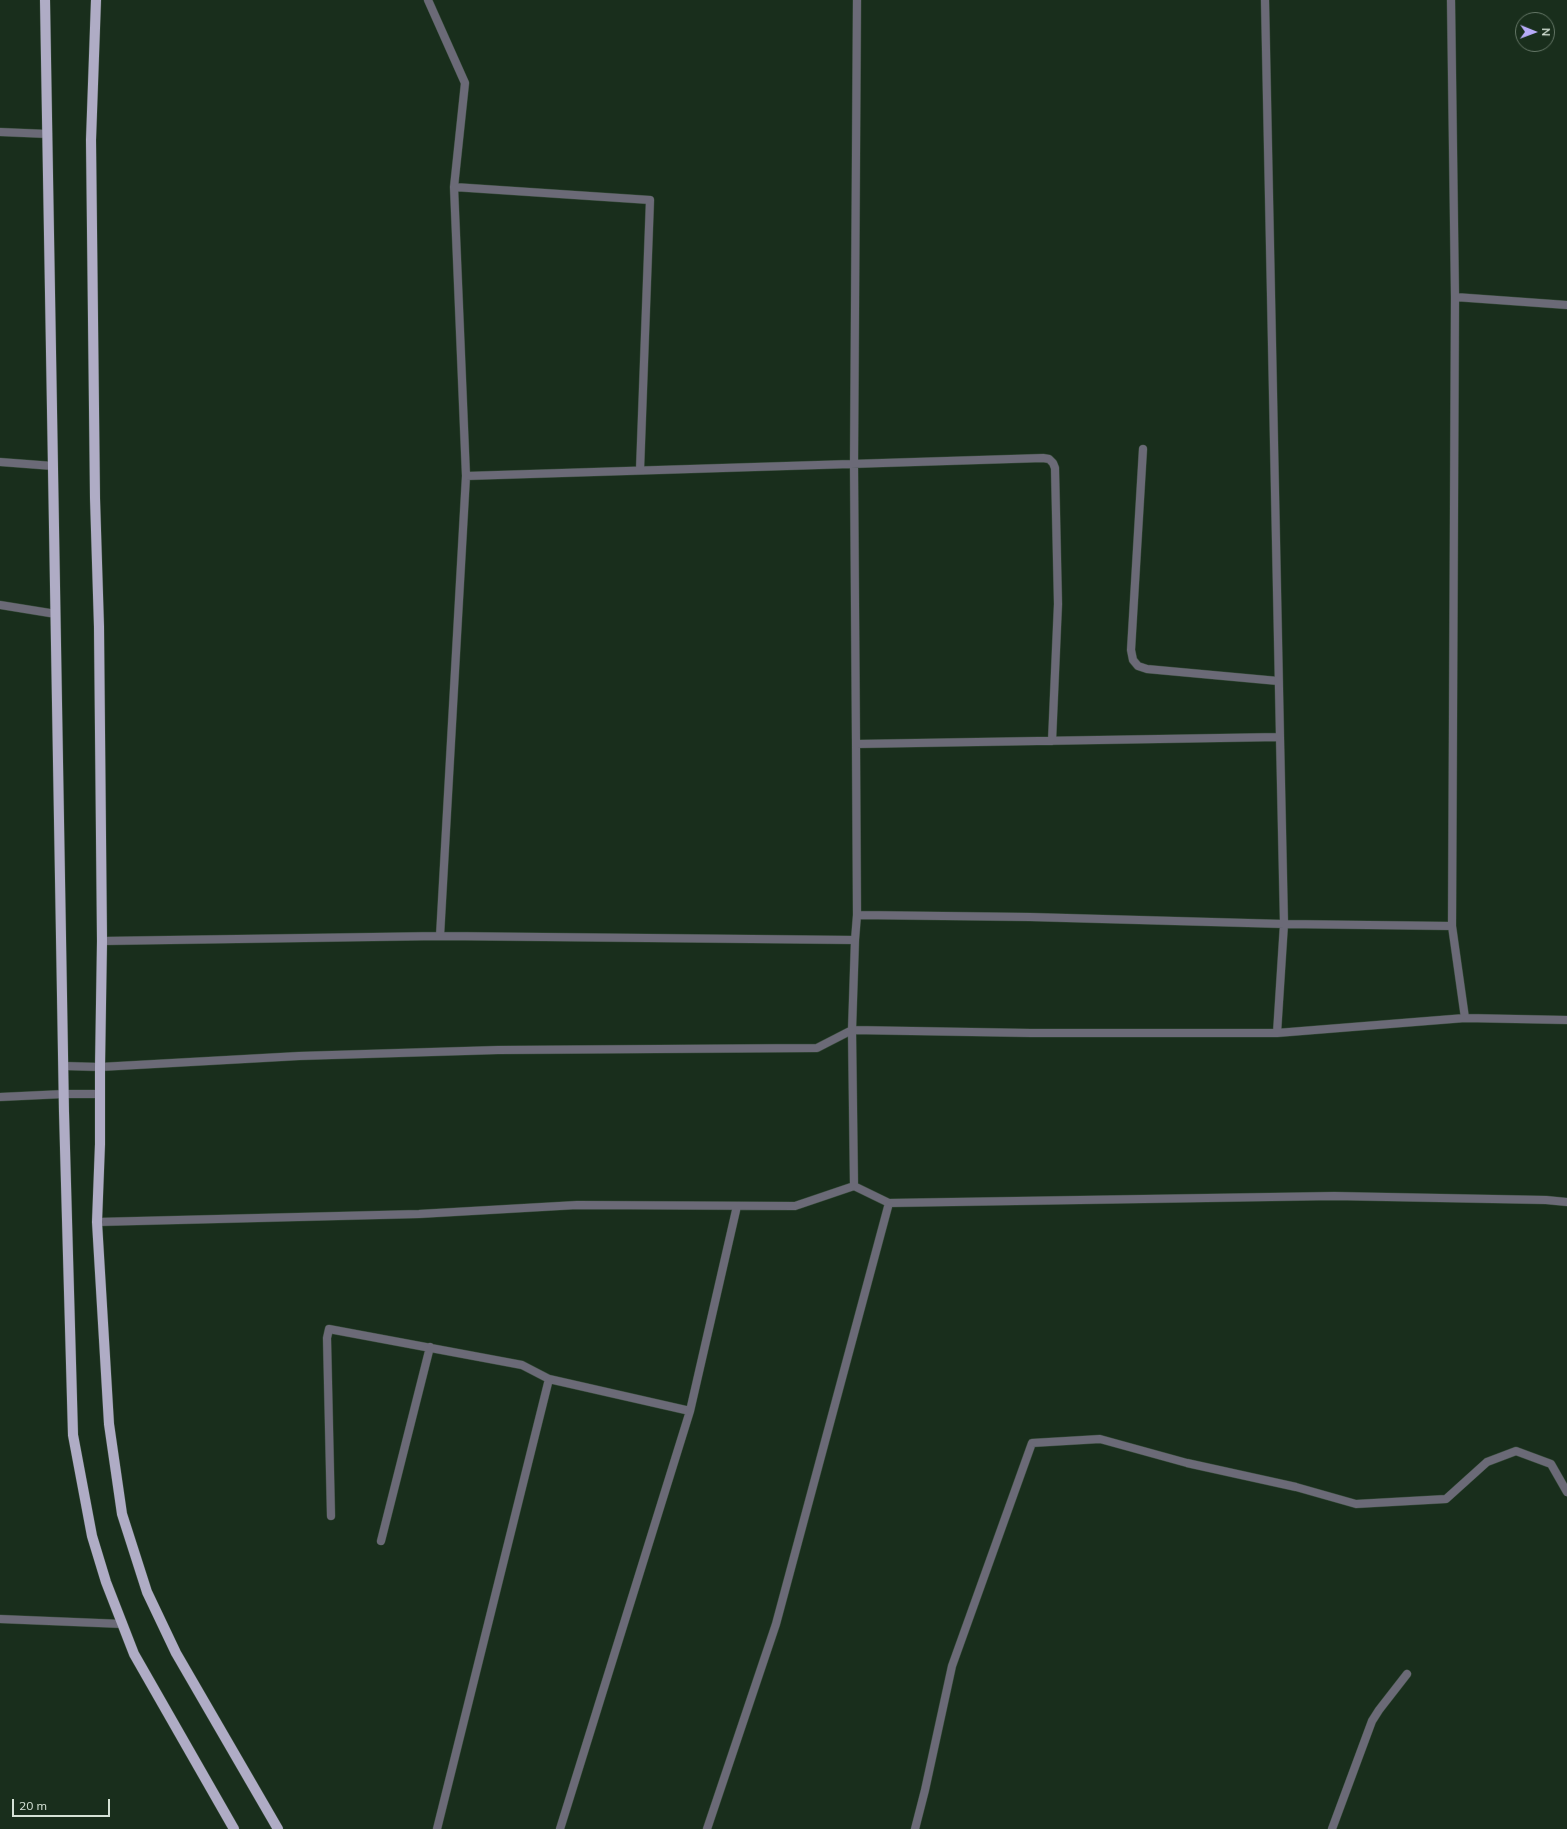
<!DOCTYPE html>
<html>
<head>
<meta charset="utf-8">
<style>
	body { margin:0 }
	#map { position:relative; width:1567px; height:1829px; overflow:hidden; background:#192e1c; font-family:Mulish,sans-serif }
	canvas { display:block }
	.north { position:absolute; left:1515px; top:12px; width:40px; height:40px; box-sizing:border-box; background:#192e1c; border:1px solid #647666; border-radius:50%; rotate:91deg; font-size:11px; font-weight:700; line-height:16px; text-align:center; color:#d5e2d6 }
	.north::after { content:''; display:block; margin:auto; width:14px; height:18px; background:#b7abf8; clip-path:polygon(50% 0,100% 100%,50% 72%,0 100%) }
	.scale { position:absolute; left:12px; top:1799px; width:98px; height:18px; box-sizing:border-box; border:2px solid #d5e2d6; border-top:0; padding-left:5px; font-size:12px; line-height:14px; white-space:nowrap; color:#d5e2d6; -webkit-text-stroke:3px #192e1c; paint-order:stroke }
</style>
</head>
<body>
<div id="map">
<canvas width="1567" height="1829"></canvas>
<div class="north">N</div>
<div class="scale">20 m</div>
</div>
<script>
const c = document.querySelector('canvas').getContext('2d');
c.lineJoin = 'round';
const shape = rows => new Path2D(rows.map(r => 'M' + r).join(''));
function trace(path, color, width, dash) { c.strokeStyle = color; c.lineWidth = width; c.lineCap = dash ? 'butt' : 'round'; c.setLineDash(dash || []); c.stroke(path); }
const lane = shape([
	[1143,449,1131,650,1133,660,1138,666,1147,669,1278,681]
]);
const street = shape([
	[428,0,465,83,454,187,466,476,440,936],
	[1265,0,1280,737],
	[1451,0,1455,297,1452,926],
	[0,132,48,134],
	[454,187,650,200,640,470],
	[1455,297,1567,305],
	[0,462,53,466],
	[466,476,1043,458,1049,459,1053,463,1055,468,1058,604,1052,741],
	[0,605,56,614],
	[856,744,854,464,857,0],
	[857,915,1030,917,1284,924,1452,926,1465,1018],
	[102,941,440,936,855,940,857,915,856,744,1280,737,1284,924,1277,1033],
	[64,1066,100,1067,299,1056,498,1050,817,1048,852,1030,1031,1033,1277,1033,1465,1018,1567,1020],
	[0,1097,64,1094,100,1094],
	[854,1186,852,1030,855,940],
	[97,1222,419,1214,577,1205,795,1206,854,1186,889,1203,1334,1196,1546,1200,1567,1202],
	[331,1516,327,1338,329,1329,522,1365,549,1379],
	[381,1541,430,1347],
	[0,1619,123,1624],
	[437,1829,549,1379,690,1411],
	[560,1829,690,1411,737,1206],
	[707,1829,776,1624,889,1203],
	[915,1829,925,1790,952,1666,1032,1443,1100,1439,1187,1463,1296,1487,1356,1504,1446,1499,1487,1462,1516,1451,1551,1464,1567,1492],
	[1332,1829,1372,1721,1379,1710,1407,1674]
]);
const primary = shape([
	[45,0,64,1112,73,1435,92,1536,106,1582,134,1654,234,1829],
	[96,0,91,140,95,498,99,627,102,941,100,1067,100,1144,97,1222,109,1424,122,1514,147,1592,176,1653,278,1829]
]);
trace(lane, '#374b3a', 9);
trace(street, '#374b3a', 9);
trace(primary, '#374b3a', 11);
trace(lane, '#6b6a77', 8);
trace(street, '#6b6a77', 8);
trace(primary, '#afacc5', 10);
</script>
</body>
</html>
